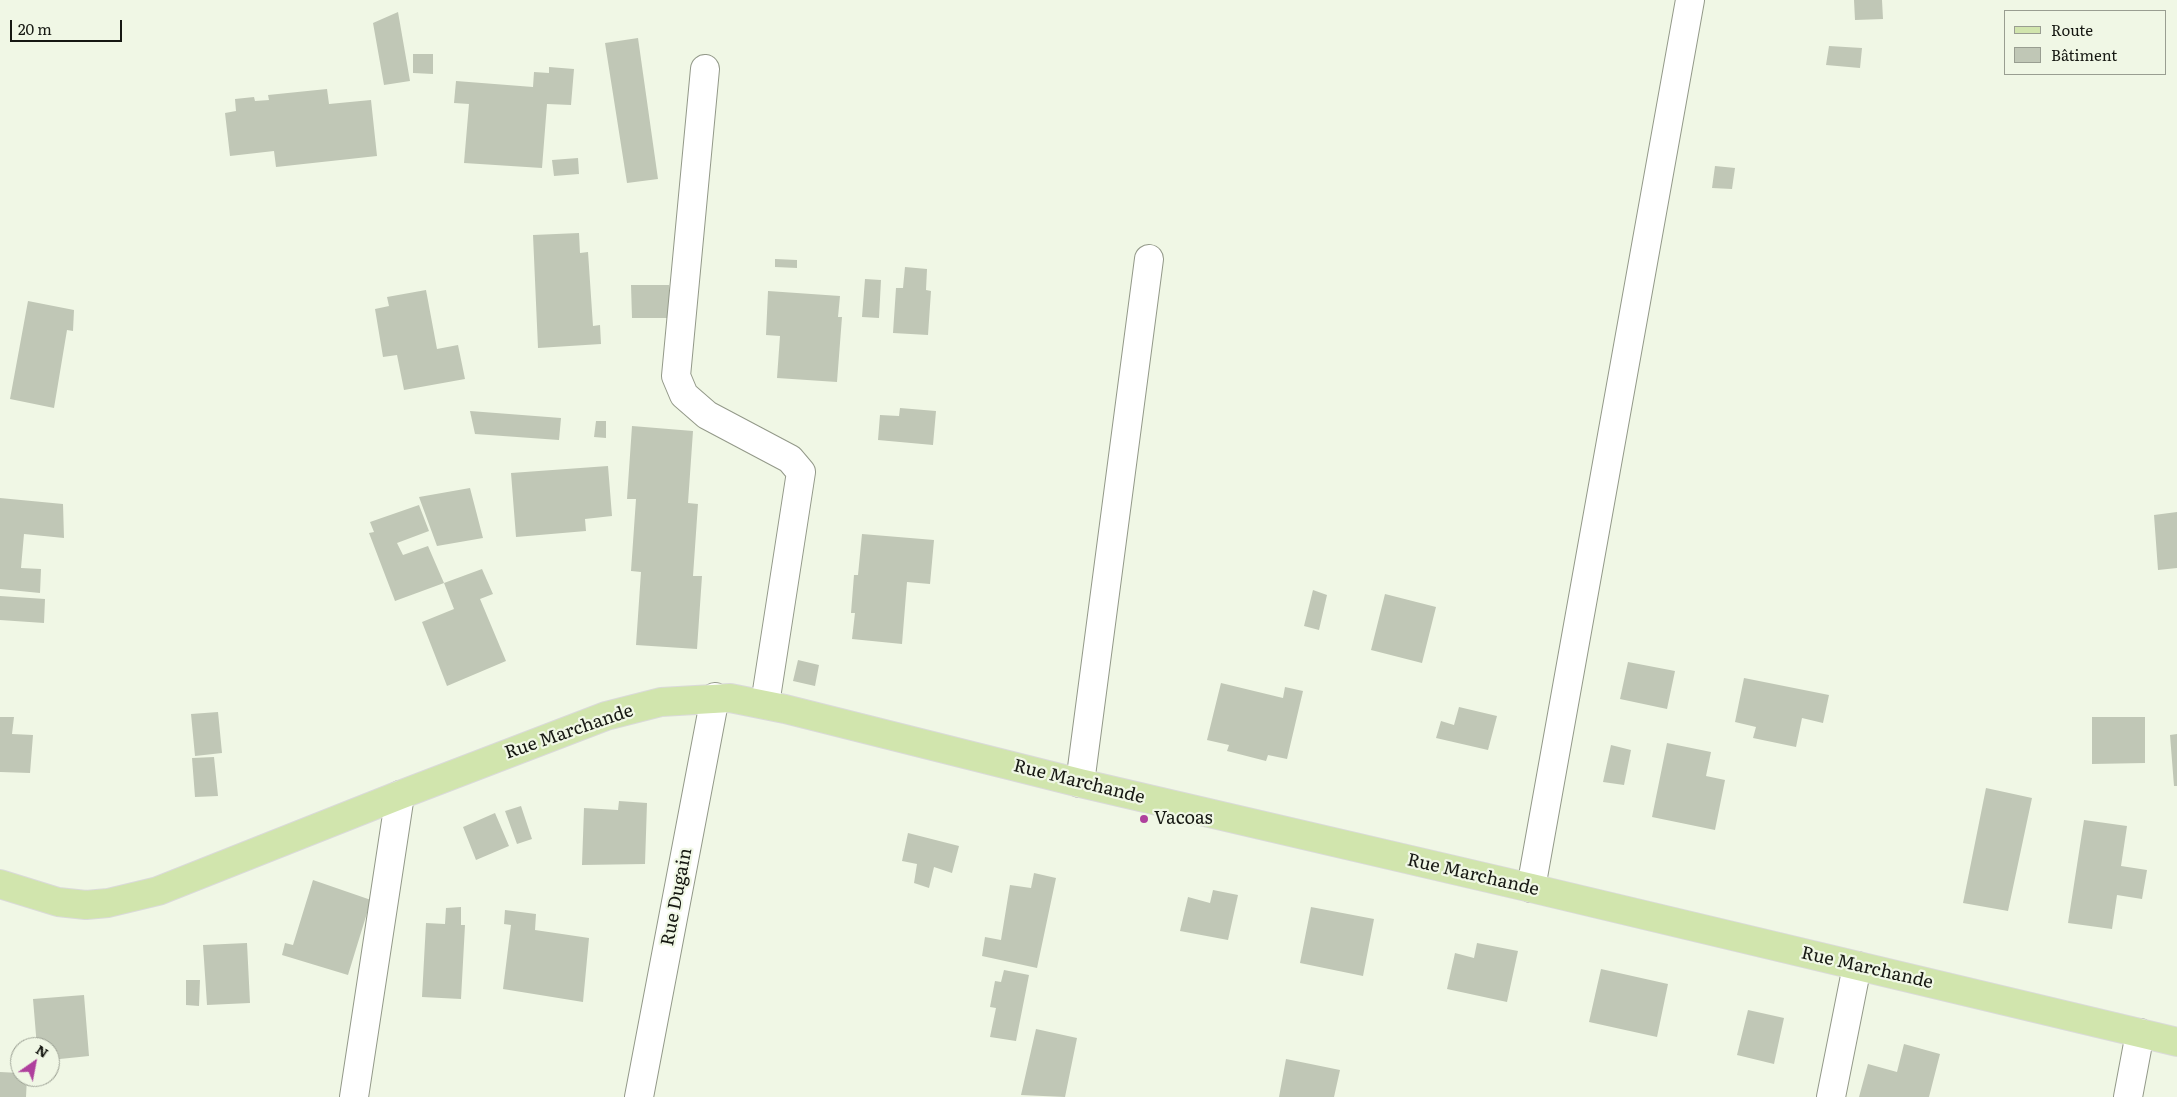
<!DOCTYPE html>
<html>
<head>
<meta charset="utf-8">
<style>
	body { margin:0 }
	#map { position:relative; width:2177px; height:1097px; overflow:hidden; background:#f0f7e5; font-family:Literata,serif }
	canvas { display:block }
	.legend { position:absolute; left:2004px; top:10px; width:162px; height:65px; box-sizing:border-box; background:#f0f7e5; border:1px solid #999e91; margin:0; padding:6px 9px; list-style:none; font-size:15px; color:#161812 }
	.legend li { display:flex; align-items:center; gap:10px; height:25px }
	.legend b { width:25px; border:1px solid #999e91 }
	.north { position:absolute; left:10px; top:1037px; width:50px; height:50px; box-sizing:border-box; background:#f0f7e5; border:1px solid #999e91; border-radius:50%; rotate:33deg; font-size:14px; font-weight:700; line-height:20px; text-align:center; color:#161812 }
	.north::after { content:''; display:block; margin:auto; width:18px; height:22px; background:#af409d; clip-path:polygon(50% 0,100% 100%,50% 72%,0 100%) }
	.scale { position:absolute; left:10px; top:20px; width:112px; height:22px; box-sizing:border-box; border:2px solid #161812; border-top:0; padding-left:6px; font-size:15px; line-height:18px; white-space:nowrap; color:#161812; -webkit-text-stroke:4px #f0f7e5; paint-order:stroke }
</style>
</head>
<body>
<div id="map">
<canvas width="2177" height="1097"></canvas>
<ul class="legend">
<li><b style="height:6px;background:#d1e5ad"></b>Route</li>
<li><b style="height:14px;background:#c0c7b6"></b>Bâtiment</li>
</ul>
<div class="north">N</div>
<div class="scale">20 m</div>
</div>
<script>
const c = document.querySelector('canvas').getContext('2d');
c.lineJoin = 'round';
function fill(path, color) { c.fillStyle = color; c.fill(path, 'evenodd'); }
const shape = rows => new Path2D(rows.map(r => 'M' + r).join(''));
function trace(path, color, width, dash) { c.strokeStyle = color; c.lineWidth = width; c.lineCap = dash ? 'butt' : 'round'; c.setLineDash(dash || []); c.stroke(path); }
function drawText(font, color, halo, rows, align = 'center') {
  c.font = font + ' Literata,serif'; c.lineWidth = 4.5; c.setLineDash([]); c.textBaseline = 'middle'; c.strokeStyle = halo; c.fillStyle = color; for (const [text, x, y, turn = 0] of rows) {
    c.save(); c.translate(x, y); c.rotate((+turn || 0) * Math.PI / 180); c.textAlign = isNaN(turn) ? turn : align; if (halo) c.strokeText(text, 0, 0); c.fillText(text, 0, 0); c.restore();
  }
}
fill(shape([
	[1854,0,1882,0,1883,19,1855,20],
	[398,12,410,81,384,85,373,23],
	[638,38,658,179,627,183,605,43],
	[1829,46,1862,48,1860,68,1826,65],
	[413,54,433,54,433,74,413,73],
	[549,67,574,69,571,105,547,104,542,168,464,163,469,104,454,103,456,81,533,87,534,72,549,73],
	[327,89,329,104,371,100,377,156,276,167,274,151,230,156,225,113,236,111,235,99,254,97,255,101,269,100,268,95],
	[578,158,579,174,554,176,552,160],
	[1715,166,1735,168,1732,189,1712,188],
	[579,233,580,253,588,252,593,326,600,325,601,344,538,348,533,235],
	[775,259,797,260,797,268,775,267],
	[905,267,927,269,926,290,931,291,928,335,893,333,896,288,903,288],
	[865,279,881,280,879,318,862,317],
	[631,285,669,285,670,318,632,318],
	[426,290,437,349,458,345,465,379,404,390,397,355,383,357,375,309,389,306,387,297],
	[768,291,840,296,838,317,842,317,837,382,777,378,780,336,766,335],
	[28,301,74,310,73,331,67,330,54,408,10,399],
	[900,408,936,411,933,445,878,440,880,415,899,416],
	[470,411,561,418,559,440,475,434],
	[596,421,606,421,606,438,594,437],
	[632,426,693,431,688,503,698,504,693,576,702,576,697,649,636,645,641,572,631,571,636,499,627,499],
	[608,466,612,516,585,519,586,531,516,537,511,473],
	[470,488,483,538,437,546,419,497],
	[0,498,63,504,64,538,24,534,21,568,41,569,40,593,0,589],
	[419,505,429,531,397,543,403,555,428,546,444,583,482,569,493,594,480,599,506,661,447,686,422,622,454,609,444,583,395,601,369,533,374,532,370,522],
	[2177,512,2177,568,2158,570,2154,515],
	[862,534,934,540,930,584,907,582,902,644,852,639,855,613,851,613,854,575,858,575],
	[1313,590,1327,595,1319,630,1304,626],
	[1385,594,1436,607,1422,663,1371,650],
	[0,596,45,599,44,623,0,620],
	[798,660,819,665,815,686,793,681],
	[1628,662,1675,671,1667,709,1620,699],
	[1744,678,1829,695,1823,723,1802,718,1796,747,1753,738,1756,727,1735,722],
	[1221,683,1283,698,1285,687,1303,691,1287,759,1268,755,1266,761,1227,751,1229,745,1207,740],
	[1459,707,1497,716,1488,750,1436,738,1441,721,1454,725],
	[218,712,222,753,195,756,191,714],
	[0,717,14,717,12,734,33,735,30,773,0,772],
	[2092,717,2145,717,2145,763,2092,764],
	[2177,734,2177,786,2174,786,2170,735],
	[1667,743,1711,752,1706,776,1725,780,1715,830,1652,817],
	[1611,745,1631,750,1624,785,1603,782],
	[214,757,218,796,195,797,192,758],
	[1986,788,2032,798,2008,911,1963,903],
	[619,801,647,803,645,864,582,865,584,808,618,810],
	[521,806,532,839,517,844,505,811],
	[495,813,509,846,476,860,463,827],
	[2084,820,2127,826,2121,866,2147,870,2142,899,2117,895,2112,929,2068,923],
	[908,833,959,846,952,873,934,867,929,888,914,883,917,864,902,861],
	[1034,873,1056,878,1037,968,982,956,985,937,1001,940,1010,885,1031,888],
	[313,880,371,900,348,975,282,955,285,943,293,945],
	[1213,890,1238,895,1228,940,1180,931,1188,897,1210,903],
	[461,907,461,925,465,925,461,999,422,997,426,923,445,924,446,908],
	[1311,907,1374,919,1363,976,1300,963],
	[505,910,536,914,535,930,589,938,583,1002,503,989,511,925,504,924],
	[247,943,250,1003,207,1005,203,945],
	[1477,943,1518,951,1507,1002,1447,989,1455,953,1474,958],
	[1601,969,1668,984,1657,1037,1589,1022],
	[1004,970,1029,975,1016,1041,990,1037,996,1008,990,1007,995,981,1001,982],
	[186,980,200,980,199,1006,186,1005],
	[84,995,89,1056,50,1060,50,1047,37,1047,33,999],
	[1748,1010,1784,1018,1774,1064,1737,1055],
	[1036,1029,1077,1038,1065,1097,1021,1095],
	[1904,1044,1940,1054,1929,1097,1859,1097,1868,1064,1897,1072],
	[1286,1059,1340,1070,1334,1097,1279,1097],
	[0,1072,20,1073,20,1077,27,1077,26,1097,0,1097]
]), '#c0c7b6');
const minor = shape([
	[705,69,676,376,684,395,707,415,790,459,801,472,765,704],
	[1080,783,1149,259],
	[1531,888,1690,0],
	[354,1097,400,795],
	[639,1097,715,697],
	[1831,1097,1857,966],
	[2128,1097,2140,1033]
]);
const major = shape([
	[0,884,58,902,86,905,108,903,158,891,400,795,606,716,661,702,730,698,785,709,1080,783,1531,888,2177,1042]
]);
trace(minor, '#939989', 30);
trace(major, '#dadad9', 30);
trace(minor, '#fff', 28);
trace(major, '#d1e5ad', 28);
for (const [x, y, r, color] of [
	[1144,819,5,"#af409d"]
]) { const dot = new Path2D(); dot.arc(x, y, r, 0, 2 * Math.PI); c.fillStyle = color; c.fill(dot); trace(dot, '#f0f7e5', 2); }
drawText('18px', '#161812', '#f0f7e5', [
	["Rue Marchande",569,732,-19],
	["Rue Marchande",1079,782,14],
	["Rue Marchande",1473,875,13],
	["Rue Dugain",677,897,-79],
	["Rue Marchande",1867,968,13]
]);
drawText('18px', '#161812', '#f0f7e5', [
	["Vacoas",1154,819]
], 'left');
</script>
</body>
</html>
